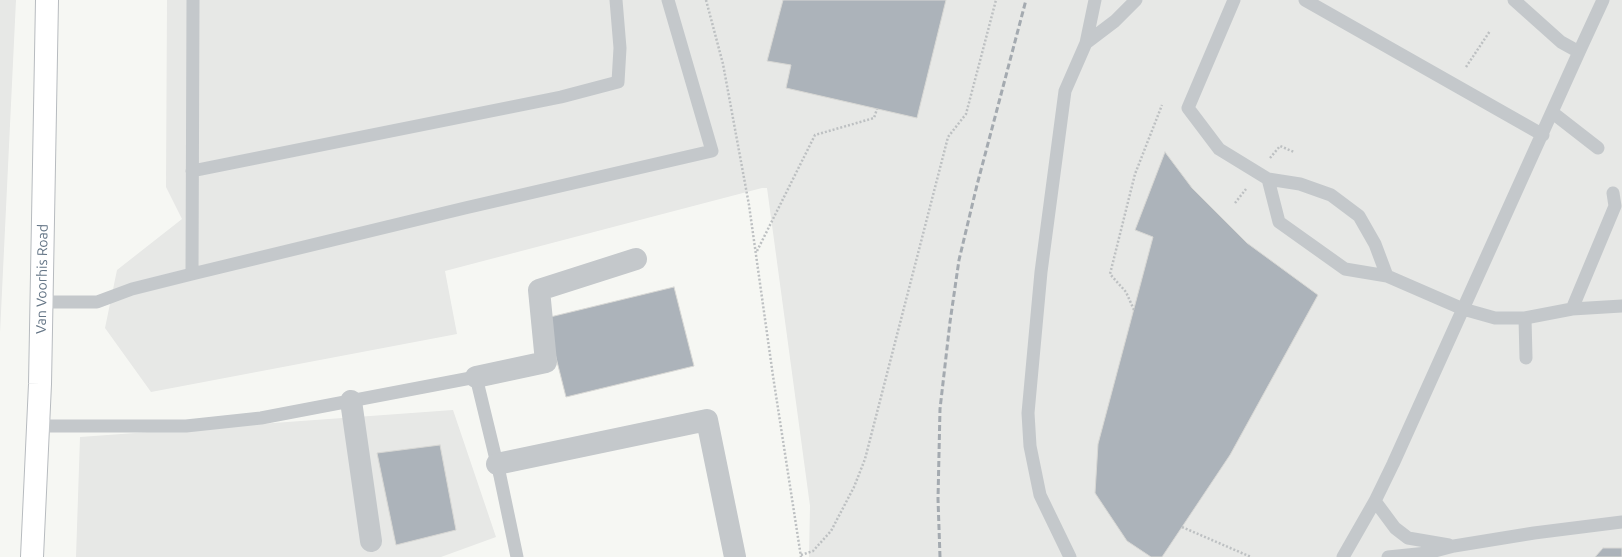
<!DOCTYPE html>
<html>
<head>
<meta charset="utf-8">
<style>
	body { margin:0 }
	canvas { display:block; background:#f6f7f3 }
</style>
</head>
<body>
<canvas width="1622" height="557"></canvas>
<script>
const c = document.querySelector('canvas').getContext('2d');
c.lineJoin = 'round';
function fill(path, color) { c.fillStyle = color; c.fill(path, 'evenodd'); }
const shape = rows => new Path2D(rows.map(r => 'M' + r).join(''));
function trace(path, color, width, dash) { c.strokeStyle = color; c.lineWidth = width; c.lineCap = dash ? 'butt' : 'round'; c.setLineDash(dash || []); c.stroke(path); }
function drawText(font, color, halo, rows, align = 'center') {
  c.font = font + ' Ubuntu,sans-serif'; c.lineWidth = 4; c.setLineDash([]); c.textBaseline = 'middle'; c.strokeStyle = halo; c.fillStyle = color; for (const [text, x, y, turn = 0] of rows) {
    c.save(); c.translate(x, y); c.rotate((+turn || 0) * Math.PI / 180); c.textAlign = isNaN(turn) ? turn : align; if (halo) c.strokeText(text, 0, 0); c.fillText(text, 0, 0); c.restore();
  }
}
fill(shape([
	[0,0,16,0,0,333],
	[167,0,1622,0,1622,557,809,557,810,506,767,188,762,188,445,271,457,334,151,392,105,328,117,270,182,219,166,187],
	[453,410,496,537,441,557,76,557,80,437]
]), '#e7e8e6');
const building = shape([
	[783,0,946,0,917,118,786,88,791,65,767,61,783,0],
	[1165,152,1192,188,1247,243,1318,295,1230,455,1162,557,1151,557,1127,541,1095,493,1098,444,1153,237,1135,230,1165,152],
	[674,287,694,366,566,397,546,318,674,287],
	[440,445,456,530,396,545,377,453,440,445],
	[1603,548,1622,548,1622,557,1595,557,1603,548]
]);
fill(building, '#acb3ba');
trace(building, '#d8d8d5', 1);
const primary = shape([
	[32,557,40,384,47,0]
]);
trace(primary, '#b7bbbf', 24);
trace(shape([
	[706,0,723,64,749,205,773,376,801,557],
	[1466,67,1490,31],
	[1270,158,1280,146,1294,152],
	[1235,203,1246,189],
	[757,251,815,135,874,118,877,109],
	[1134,310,1126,292,1110,274,1135,174,1162,105],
	[1182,527,1251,557],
	[801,555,813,551,831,531,854,487,865,459,948,137,966,114,996,0]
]), '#bdc0c2', 2.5, [2, 2]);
trace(shape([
	[1234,0,1188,108,1219,149,1268,179,1300,184,1331,195,1359,216,1375,244,1387,276],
	[1305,0,1543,135],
	[1086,43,1115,21,1136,0],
	[1579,52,1603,0],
	[1553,113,1598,148],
	[192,171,561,97,618,82,620,48,616,0],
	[1268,179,1279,222,1345,269,1387,276,1463,309,1495,318,1525,318,1572,309,1622,306],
	[192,274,193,0],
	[41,302,97,302,132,289,192,274,465,208,712,151,668,0],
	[1572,309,1615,206,1613,193],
	[1525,318,1526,358],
	[38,426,186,426,261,418,476,377,500,476,517,557],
	[1375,501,1395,528,1408,538,1449,545],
	[1070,557,1040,495,1030,446,1028,413,1041,272,1065,91,1086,43,1095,0],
	[1343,557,1375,501,1393,464,1579,52,1561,42,1514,0],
	[1388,557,1427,553,1454,546,1534,533,1622,522]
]), '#c4c8cb', 13);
trace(shape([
	[476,377,546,362,539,290,636,259],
	[351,401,371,541],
	[497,464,707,420,735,557]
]), '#c4c8cb', 22);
trace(primary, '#fff', 22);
trace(shape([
	[940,557,938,499,940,409,950,322,959,260,977,185,1026,0]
]), '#a4aab0', 3, [6, 3]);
drawText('14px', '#647586', '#fff', [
	["Van Voorhis Road",42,279,-89]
]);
</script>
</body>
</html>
